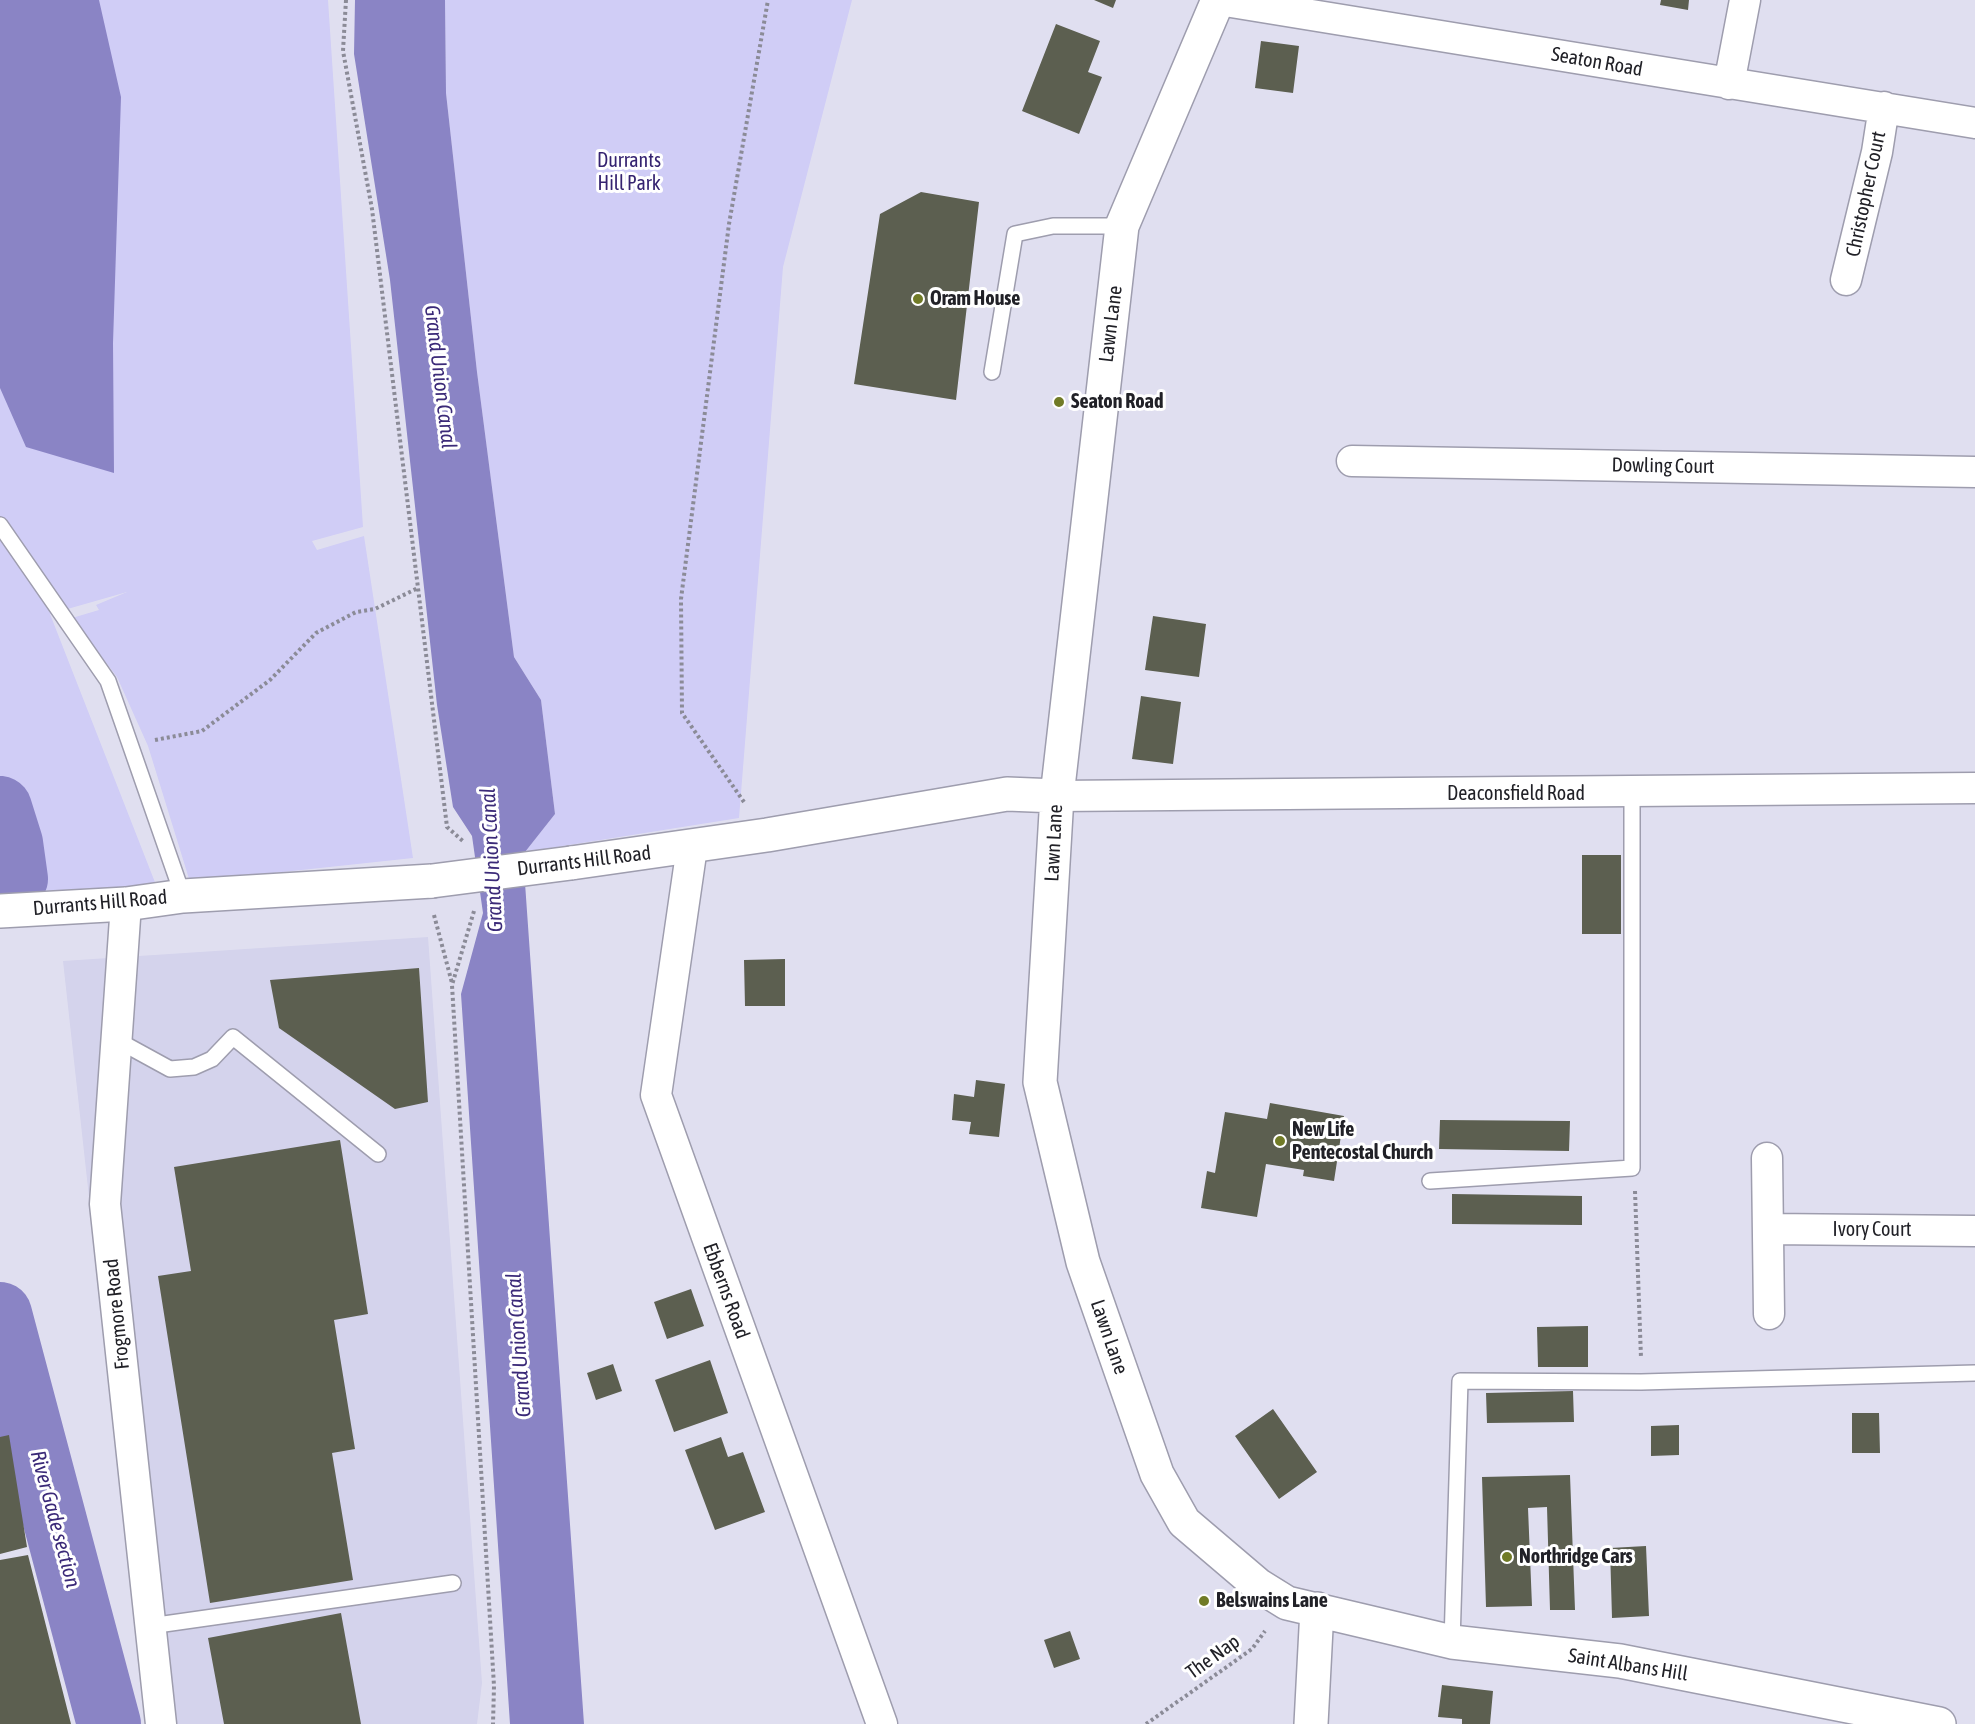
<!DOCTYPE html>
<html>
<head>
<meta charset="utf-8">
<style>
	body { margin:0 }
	canvas { display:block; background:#e0dff0 }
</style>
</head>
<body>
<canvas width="1975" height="1724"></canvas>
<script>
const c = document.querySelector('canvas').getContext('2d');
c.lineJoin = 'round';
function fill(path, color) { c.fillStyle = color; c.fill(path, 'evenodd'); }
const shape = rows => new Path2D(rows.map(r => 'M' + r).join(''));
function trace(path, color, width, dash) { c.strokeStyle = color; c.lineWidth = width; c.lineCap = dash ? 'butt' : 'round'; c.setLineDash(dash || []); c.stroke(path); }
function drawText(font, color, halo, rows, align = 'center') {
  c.font = font + ' "Asap Condensed",sans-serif'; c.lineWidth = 6; c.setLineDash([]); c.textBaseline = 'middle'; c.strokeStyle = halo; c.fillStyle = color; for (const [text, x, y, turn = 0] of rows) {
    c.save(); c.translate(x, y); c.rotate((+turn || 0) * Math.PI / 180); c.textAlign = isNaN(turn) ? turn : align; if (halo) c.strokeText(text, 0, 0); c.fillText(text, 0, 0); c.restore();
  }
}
fill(shape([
	[428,937,482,1683,477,1724,147,1724,63,961]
]), '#d4d3ec');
fill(shape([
	[0,0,328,0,363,527,312,541,317,550,364,536,413,858,190,882,148,746,117,677,72,618,99,610,96,605,127,592,50,614,158,890,0,897],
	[445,0,852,0,783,267,739,818,525,852,555,814,541,700,514,657,477,372,446,93]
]), '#d0cdf6');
fill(shape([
	[0,0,99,0,121,97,113,343,114,473,26,447,0,388],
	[355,0,445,0,446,93,477,372,514,657,541,700,555,814,525,852,525,883,584,1724,510,1724,461,994,483,913,472,836,453,807,437,705,390,280,354,54]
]), '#8a84c5');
trace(shape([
	[0,808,11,843,16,879],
	[0,1314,109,1724]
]), '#8a84c5', 64);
fill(shape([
	[1094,0,1116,0,1113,8],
	[1661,0,1689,0,1688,10,1660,5],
	[1056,24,1100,41,1088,72,1102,77,1079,134,1022,111],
	[1261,41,1299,46,1293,93,1255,88],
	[921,192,979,202,956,400,854,384,880,214],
	[1153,616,1206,624,1199,677,1145,670],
	[1141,696,1181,702,1173,764,1132,759],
	[1582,855,1621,855,1621,934,1582,934],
	[785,959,785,1006,745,1006,744,960],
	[419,968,428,1102,395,1109,279,1028,270,980],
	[976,1080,1005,1084,999,1137,969,1134,971,1122,952,1120,954,1094,974,1097],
	[1270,1103,1344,1116,1334,1181,1303,1176,1304,1170,1266,1164,1257,1217,1201,1208,1207,1171,1215,1173,1225,1112,1267,1119],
	[1440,1120,1570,1121,1569,1151,1439,1149],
	[340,1140,368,1314,334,1320,355,1449,332,1453,353,1580,210,1603,158,1276,191,1271,174,1167],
	[1452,1194,1582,1196,1582,1225,1452,1224],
	[691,1289,704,1326,667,1339,654,1302],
	[1588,1326,1588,1367,1538,1367,1537,1327],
	[710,1360,728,1413,674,1432,655,1380],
	[613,1364,622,1391,596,1400,587,1373],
	[1573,1391,1574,1422,1487,1423,1486,1393],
	[1273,1409,1317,1472,1279,1499,1235,1436],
	[1852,1413,1879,1413,1880,1453,1852,1453],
	[1679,1425,1679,1455,1651,1456,1651,1426],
	[9,1435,27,1547,0,1554,0,1437],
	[721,1437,728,1457,743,1452,765,1512,715,1530,685,1450],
	[1570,1475,1575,1610,1550,1610,1547,1507,1528,1508,1532,1606,1486,1607,1482,1477],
	[1646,1546,1649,1616,1612,1618,1610,1548],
	[28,1555,71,1724,0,1724,0,1560],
	[341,1613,361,1724,224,1724,208,1638],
	[1070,1631,1080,1659,1054,1668,1044,1640],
	[1442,1685,1493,1691,1490,1724,1462,1724,1462,1719,1438,1717]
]), '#5c5f50');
const service = shape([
	[992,372,1015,234,1053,226,1122,226],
	[0,525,108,681,183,896],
	[117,1040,170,1069,194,1067,212,1059,233,1037,378,1154],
	[1430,1181,1632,1168,1632,793],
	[150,1626,453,1583],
	[1452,1642,1460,1381,1641,1382,1975,1373]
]);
const minor = shape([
	[1219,0,1975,123],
	[1729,84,1745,0],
	[1846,280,1877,152,1884,107],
	[1352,461,1975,472],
	[1057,796,1975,788],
	[692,847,656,1095,882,1724],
	[126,904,105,1204,161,1724],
	[1767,1158,1769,1314],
	[1769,1229,1975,1231]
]);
const tertiary = shape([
	[1218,0,1122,226,1057,796,1040,1082,1083,1262,1157,1474,1184,1522,1258,1585,1287,1603,1452,1642,1620,1661,1939,1724],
	[571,863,767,835,1007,794,1057,796],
	[0,911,126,904,183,896,432,881],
	[1311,1724,1317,1609]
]);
trace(service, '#9e9dae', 18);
trace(minor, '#9e9dae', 33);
trace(tertiary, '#9e9dae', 36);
trace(shape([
	[346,0,343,51,372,209,447,827,464,842],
	[155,740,202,731,270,680,316,633,356,612,375,609,418,588],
	[744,802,682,713,681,599,729,224,768,0],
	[474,911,452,985,494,1686,493,1724],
	[434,915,452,983],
	[1635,1191,1641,1358],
	[1146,1724,1252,1649,1265,1631]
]), '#8b8b97', 4, [3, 3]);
trace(service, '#fff', 15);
trace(minor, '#fff', 30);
trace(tertiary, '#fff', 33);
const tertiaryBridge = shape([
	[432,881,571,863]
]);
trace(tertiaryBridge, '#9e9dae', 36, []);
trace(tertiaryBridge, '#fff', 33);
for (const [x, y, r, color] of [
	[918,299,6,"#717b27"],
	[1059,402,6,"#717b27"],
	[1280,1141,6,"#717b27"],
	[1507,1557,6,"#717b27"],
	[1204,1601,6,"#717b27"]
]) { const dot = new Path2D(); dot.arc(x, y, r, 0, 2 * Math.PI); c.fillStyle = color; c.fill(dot); trace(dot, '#fff', 2); }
drawText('20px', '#212127', '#fff', [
	["Seaton Road",1597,62,10],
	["Christopher Court",1866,194,-78],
	["Lawn Lane",1111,324,-83],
	["Dowling Court",1663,466,1],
	["Deaconsfield Road",1516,794],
	["Lawn Lane",1054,843,-87],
	["Durrants Hill Road",584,861,-7],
	["Durrants Hill Road",100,903,-5],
	["Ivory Court",1872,1230],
	["Ebberns Road",726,1291,70],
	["Frogmore Road",117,1314,-96],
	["Lawn Lane",1109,1337,71],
	["The Nap",1213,1657,-36],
	["Saint Albans Hill",1628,1665,9]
]);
drawText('20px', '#352370', '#fff', [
	["Durrants",629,161],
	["Hill Park",629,184]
]);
drawText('bold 20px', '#212127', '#fff', [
	["Oram House",930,299],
	["Seaton Road",1071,402],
	["New Life",1292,1130],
	["Pentecostal Church",1292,1153],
	["Northridge Cars",1519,1557],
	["Belswains Lane",1216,1601]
], 'left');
drawText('italic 21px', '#3b2a78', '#fff', [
	["Grand Union Canal",440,377,83],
	["Grand Union Canal",492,860,-93],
	["Grand Union Canal",519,1345,-94],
	["River Gade section",55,1519,75]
]);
</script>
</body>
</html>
